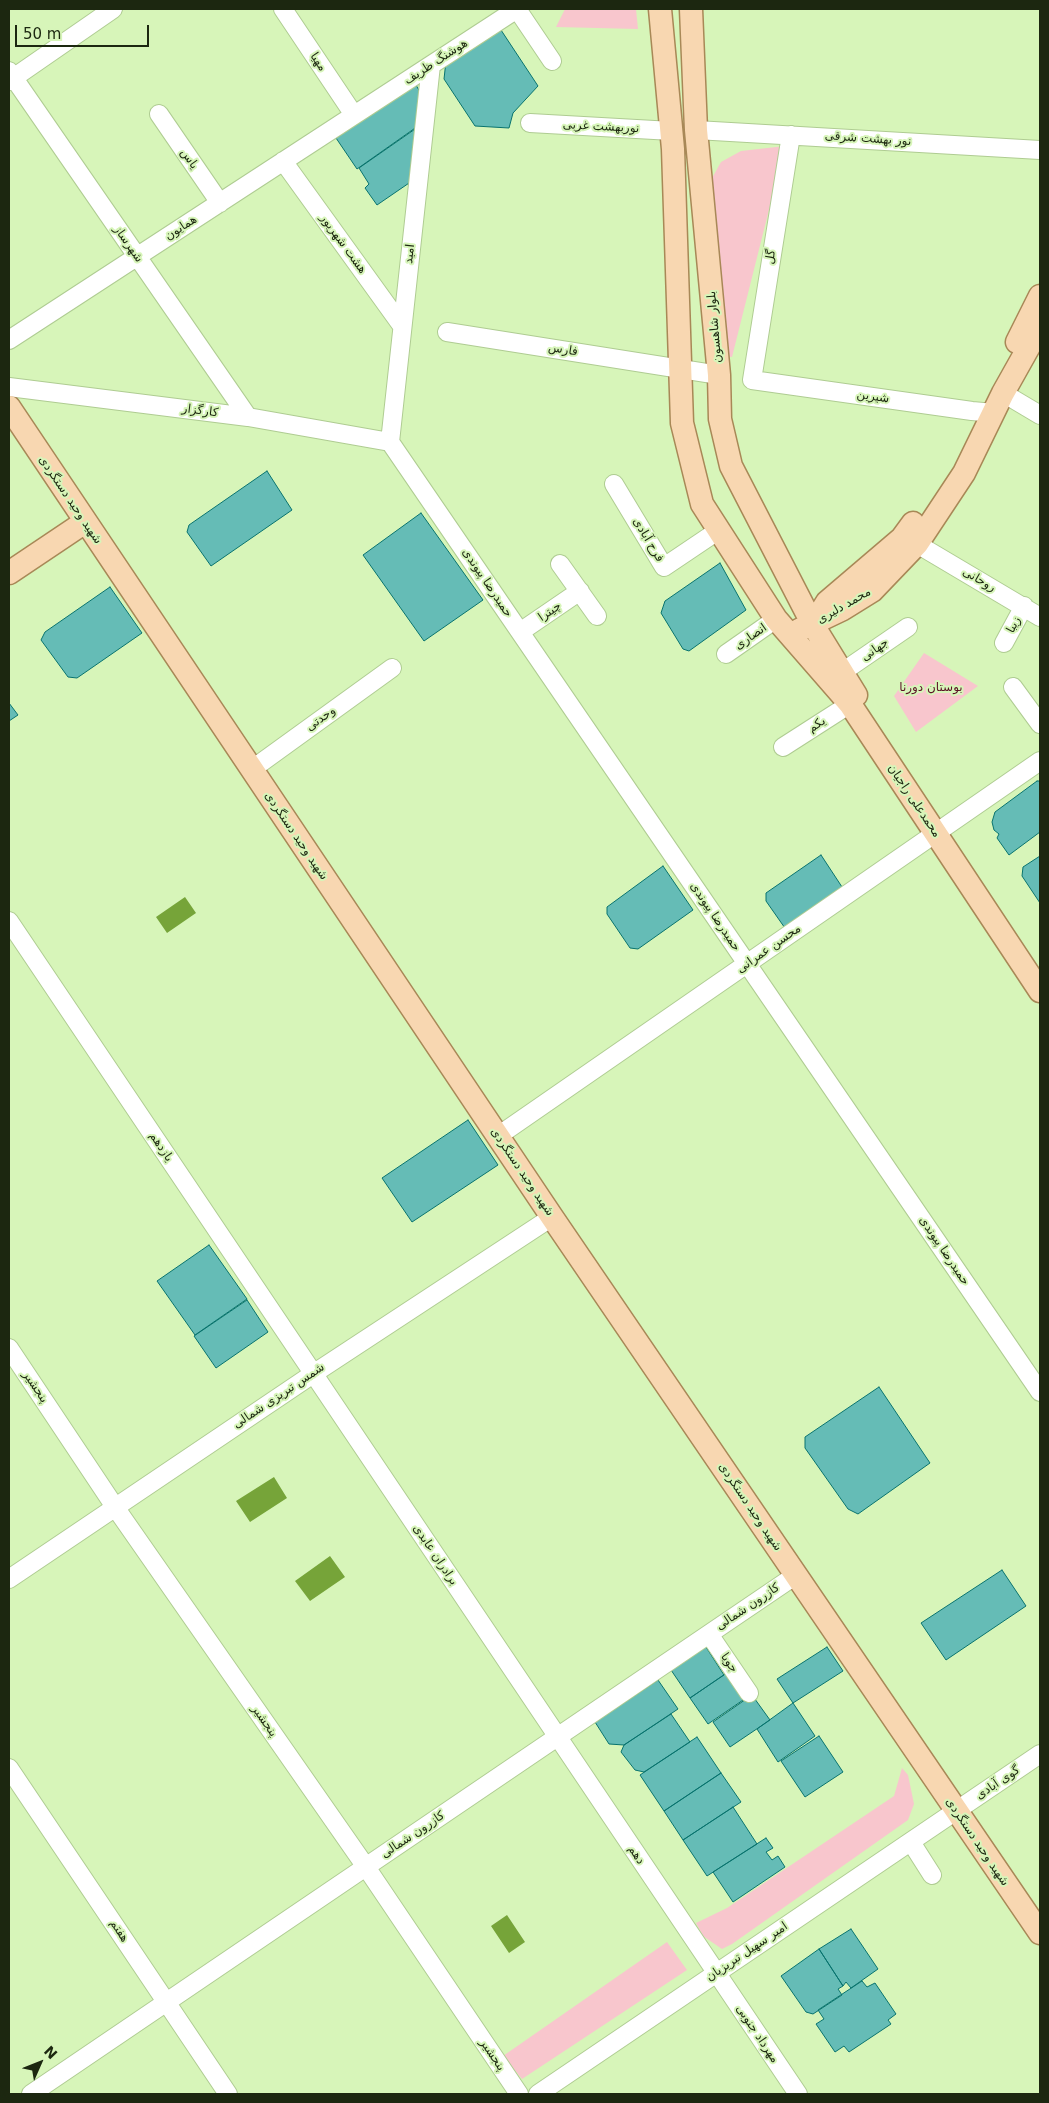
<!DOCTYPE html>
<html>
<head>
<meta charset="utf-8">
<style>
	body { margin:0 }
	#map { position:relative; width:1049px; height:2103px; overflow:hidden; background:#d7f5b9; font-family:"DejaVu Sans",sans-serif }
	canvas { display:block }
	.frame { position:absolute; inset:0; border:10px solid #1c2710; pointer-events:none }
	.north { position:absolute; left:15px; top:2038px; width:50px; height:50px; -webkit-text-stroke:4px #d7f5b9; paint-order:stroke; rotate:46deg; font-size:14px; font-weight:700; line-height:20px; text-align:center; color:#1c2710 }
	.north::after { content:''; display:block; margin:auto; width:18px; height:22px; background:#1c2710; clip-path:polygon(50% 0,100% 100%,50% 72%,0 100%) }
	.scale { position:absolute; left:15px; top:25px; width:134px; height:22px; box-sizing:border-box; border:2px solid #1c2710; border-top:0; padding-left:6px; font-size:15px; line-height:18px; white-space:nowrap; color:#1c2710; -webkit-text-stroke:4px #d7f5b9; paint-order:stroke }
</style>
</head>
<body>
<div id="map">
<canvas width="1049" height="2103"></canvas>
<div class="frame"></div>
<div class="north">N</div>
<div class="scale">50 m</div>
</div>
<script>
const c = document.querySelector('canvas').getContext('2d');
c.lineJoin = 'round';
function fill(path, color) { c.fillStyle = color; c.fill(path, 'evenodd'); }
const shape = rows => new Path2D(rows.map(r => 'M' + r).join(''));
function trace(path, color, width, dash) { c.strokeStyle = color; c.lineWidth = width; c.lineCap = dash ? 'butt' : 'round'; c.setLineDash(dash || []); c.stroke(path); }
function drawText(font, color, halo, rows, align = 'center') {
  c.font = font + ' "DejaVu Sans","Noto Sans Arabic",sans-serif'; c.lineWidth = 4; c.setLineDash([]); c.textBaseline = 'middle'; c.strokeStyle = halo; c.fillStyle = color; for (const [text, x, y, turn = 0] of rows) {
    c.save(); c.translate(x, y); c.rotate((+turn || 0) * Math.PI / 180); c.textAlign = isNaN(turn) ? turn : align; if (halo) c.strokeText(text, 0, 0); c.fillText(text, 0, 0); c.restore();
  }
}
fill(shape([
	[565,9,636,9,638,29,556,27],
	[785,146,732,357,722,355,712,178,721,162,741,151],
	[924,653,978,686,916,732,894,696],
	[902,1768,908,1775,914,1804,908,1820,732,1944,722,1949,703,1936,696,1923,727,1908,894,1796],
	[667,1942,687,1970,522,2079,503,2056]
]), '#f8c6cd');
fill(shape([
	[185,897,196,913,167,933,156,917],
	[274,1477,287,1498,250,1522,236,1501],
	[330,1556,345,1577,310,1601,295,1581],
	[507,1915,525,1942,509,1953,491,1926]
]), '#76a439');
const building = shape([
	[499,27,538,86,513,113,509,128,475,126,444,79,446,61,499,27],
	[416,85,424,99,418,126,357,169,336,138,416,85],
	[418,127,412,181,377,205,365,188,369,184,359,168,418,127],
	[267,471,292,510,211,566,187,532,189,525,267,471],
	[421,513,483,600,424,641,363,555,421,513],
	[720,563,746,610,689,651,683,649,661,613,665,601,720,563],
	[110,587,142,633,77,678,68,677,41,640,45,632,110,587],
	[9,703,18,715,9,721,9,703],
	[1037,781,1040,781,1040,832,1009,855,997,838,999,834,994,830,992,822,995,812,1037,781],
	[821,855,844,890,787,931,766,901,766,893,821,855],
	[1040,856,1040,903,1022,876,1023,867,1040,856],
	[663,866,693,910,638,949,630,948,607,914,607,907,663,866],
	[468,1120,498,1165,412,1222,382,1178,468,1120],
	[209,1245,247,1299,195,1335,157,1281,209,1245],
	[247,1300,268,1332,216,1368,194,1336,247,1300],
	[879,1387,930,1463,858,1514,848,1509,805,1448,805,1437,879,1387],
	[1002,1570,1026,1606,946,1660,921,1623,1002,1570],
	[706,1647,724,1675,690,1698,671,1670,706,1647],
	[827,1647,843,1671,793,1703,777,1679,827,1647],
	[728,1672,746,1698,708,1724,690,1698,728,1672],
	[658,1680,678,1709,624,1745,609,1744,595,1722,658,1680],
	[752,1695,770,1720,730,1747,713,1722,752,1695],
	[793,1703,815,1736,778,1762,757,1729,793,1703],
	[671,1714,690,1742,644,1772,635,1770,621,1752,624,1745,671,1714],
	[819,1736,843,1772,805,1797,781,1761,819,1736],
	[697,1737,721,1773,664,1811,640,1775,697,1737],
	[721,1773,741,1802,683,1840,664,1811,721,1773],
	[733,1807,757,1844,707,1876,683,1840,733,1807],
	[766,1838,773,1848,766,1852,772,1860,778,1856,785,1867,733,1902,713,1872,766,1838],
	[851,1929,878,1969,851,1988,846,1982,843,1986,819,1949,851,1929],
	[819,1949,843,1986,838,1989,842,1995,813,2014,806,2012,781,1976,819,1949],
	[862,1981,867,1987,875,1983,896,2014,888,2020,891,2024,849,2052,844,2046,835,2052,816,2024,824,2019,818,2010,862,1981]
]);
fill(building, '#65bcb6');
trace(building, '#08736e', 1);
const minor = shape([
	[283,9,354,115],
	[517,9,552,61],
	[9,71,248,417],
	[9,81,113,9],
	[159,114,220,203],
	[530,123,672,131],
	[696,130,1040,150],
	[791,135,752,380,972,411,994,413],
	[283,161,402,326],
	[447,332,719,375],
	[9,340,517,9],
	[9,387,248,417,390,442],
	[1003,393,1040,415],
	[390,442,1040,1392],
	[390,442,431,65],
	[614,484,664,567,719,530],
	[917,544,1040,617],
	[560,564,597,616],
	[520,632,580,591],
	[1004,643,1024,606],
	[726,654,776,619],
	[841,673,908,627],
	[1013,687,1040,724],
	[783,747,850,704],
	[251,770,392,668],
	[9,921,798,2094],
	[498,1136,1040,761],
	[9,1348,115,1507,366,1867,519,2094],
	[9,1579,313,1374,552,1217],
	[709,1634,749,1693],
	[9,1768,228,2094],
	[911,1842,932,1875],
	[31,2094,796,1575],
	[538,2094,1040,1754]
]);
const major = shape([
	[660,9,673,149,682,423,702,504,776,619,850,704,1040,991],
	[691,9,696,130,719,375,720,419,731,466,813,625,856,695],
	[1017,342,1040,296],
	[9,407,552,1217,1040,1933],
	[9,573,85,522],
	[817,618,827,602,902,538,913,523],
	[799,630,843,609,872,591,917,544,964,473,1003,393,1040,327]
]);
trace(minor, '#afcc92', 20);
trace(major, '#a88857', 25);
trace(minor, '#fff', 18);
trace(major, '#f8d7b1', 22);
drawText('12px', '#1c2710', '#d7f5b9', [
	["مهیا",318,62,56],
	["هوشنگ ظریف",436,62,-33],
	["نوربهشت غربی",601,127,3],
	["نور بهشت شرقی",868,139,4],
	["یاس",189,159,55],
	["همایون",181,228,-33],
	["شهرساز",128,244,55],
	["هشت شهریور",343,244,54],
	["امید",410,254,-84],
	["گل",771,257,-81],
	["بلوار شاهسون",715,327,-95],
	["فارس",563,350,9],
	["شیرین",873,397,8],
	["کارگزار",200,411,7],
	["شهید وحید دستگردی",70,500,56],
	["فرح آبادی",648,540,59],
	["روحانی",979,580,30],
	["حمیدرضا پیوندی",487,583,56],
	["محمد دلیری",844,606,-30],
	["چیترا",550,612,-34],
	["زیبا",1014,625,-62],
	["انصاری",751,637,-35],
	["جهانی",875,650,-35],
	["وحدتی",321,719,-36],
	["یکم",817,725,-33],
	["محمدعلی راجیان",914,801,56],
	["شهید وحید دستگردی",296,836,56],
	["حمیدرضا پیوندی",715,917,56],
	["محسن عمرانی",769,949,-35],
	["یازدهم",161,1147,56],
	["شهید وحید دستگردی",522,1172,56],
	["حمیدرضا پیوندی",944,1251,56],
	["پنجشیر",35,1387,56],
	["شمس تبریزی شمالی",279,1396,-34],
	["شهید وحید دستگردی",750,1507,56],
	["برادران عابدی",435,1555,56],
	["کازرون شمالی",748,1607,-34],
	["جویا",729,1663,55],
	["پنجشیر",264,1721,55],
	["گوی آبادی",998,1783,-34],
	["کازرون شمالی",413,1835,-34],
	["شهید وحید دستگردی",977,1842,56],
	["دهم",636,1855,56],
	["هفتم",119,1931,56],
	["امیر سهیل تبریزیان",747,1952,-34],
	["مهرداد جنوبی",757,2034,56],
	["پنجشیر",492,2055,56]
]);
drawText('12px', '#5b1226', '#d7f5b9', [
	["بوستان دورنا",931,688]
]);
</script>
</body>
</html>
